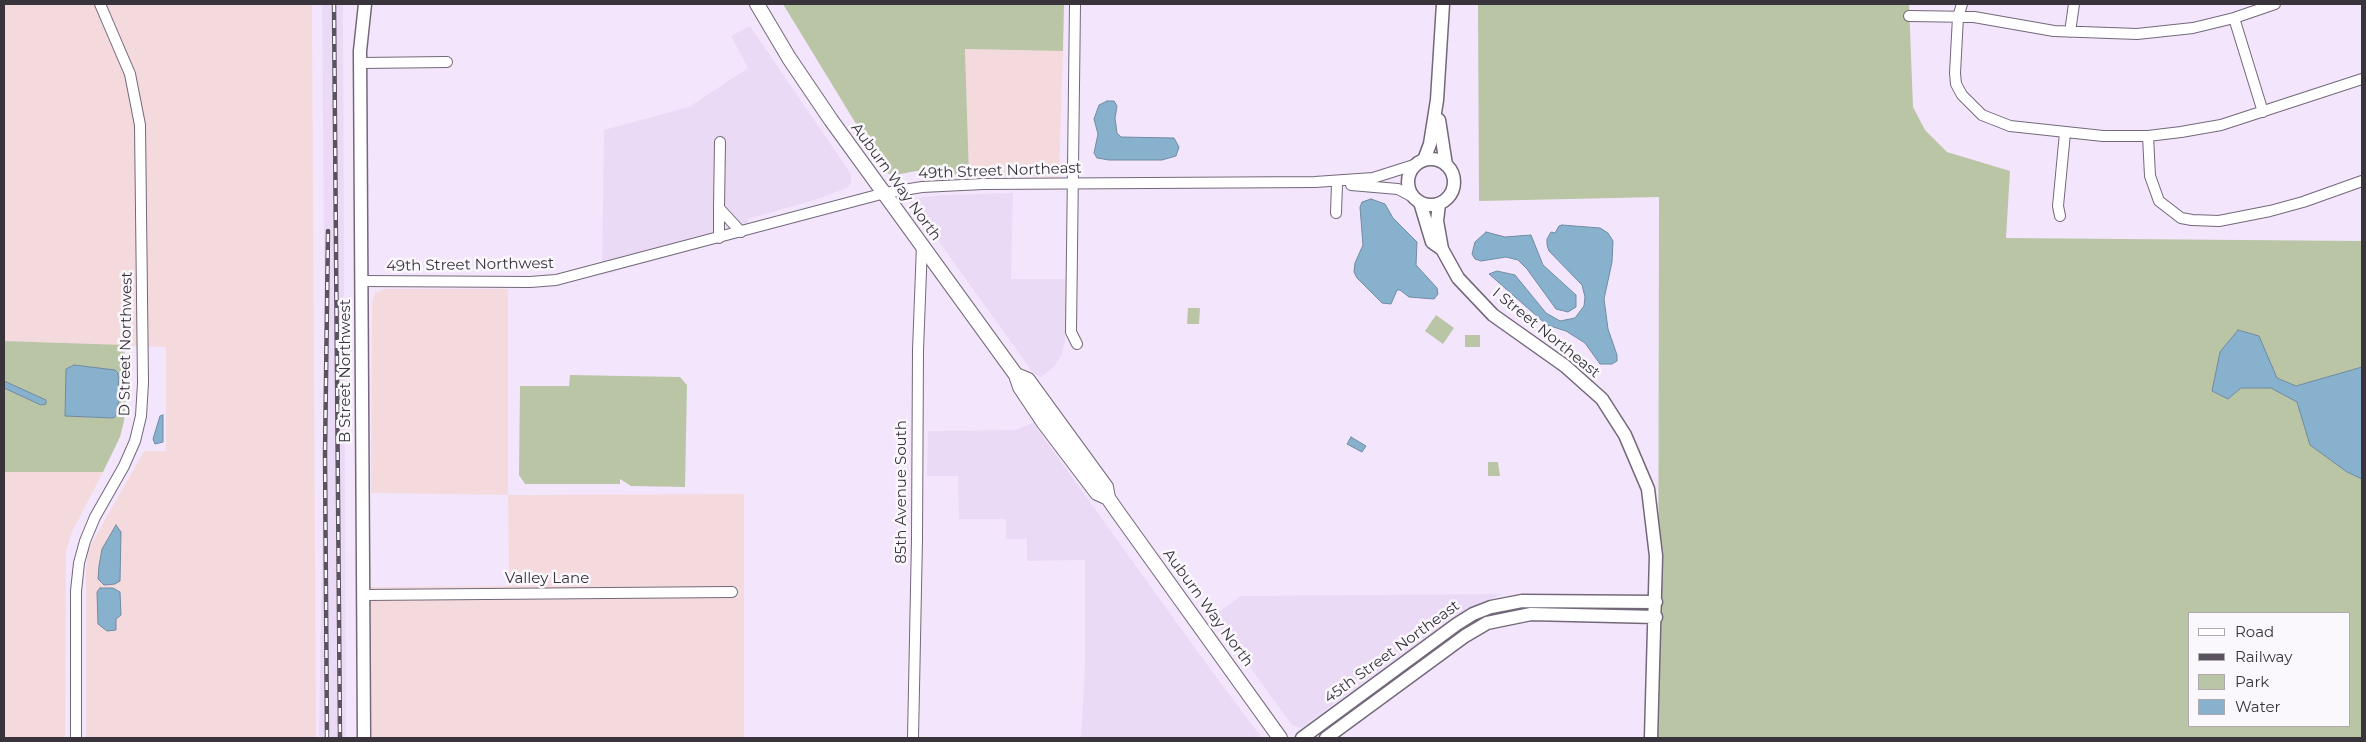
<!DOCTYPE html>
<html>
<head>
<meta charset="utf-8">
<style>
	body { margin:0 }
	#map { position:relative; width:2366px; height:742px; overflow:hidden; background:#f3e6fc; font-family:Montserrat,sans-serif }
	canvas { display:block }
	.frame { position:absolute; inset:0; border:5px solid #39333c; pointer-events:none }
	.legend { position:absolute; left:2188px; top:612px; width:162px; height:115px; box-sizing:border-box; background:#faf8fc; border:1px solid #ada9af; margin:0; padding:6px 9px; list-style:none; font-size:15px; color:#39333c }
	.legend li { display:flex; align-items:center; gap:10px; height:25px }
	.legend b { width:25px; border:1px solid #ada9af }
</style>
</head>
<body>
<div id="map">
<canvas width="2366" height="742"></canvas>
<div class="frame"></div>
<ul class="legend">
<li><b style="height:6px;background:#fff"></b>Road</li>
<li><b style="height:6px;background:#5a525e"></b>Railway</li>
<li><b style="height:14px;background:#bac5a6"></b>Park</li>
<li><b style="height:14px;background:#88b1ce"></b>Water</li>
</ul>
</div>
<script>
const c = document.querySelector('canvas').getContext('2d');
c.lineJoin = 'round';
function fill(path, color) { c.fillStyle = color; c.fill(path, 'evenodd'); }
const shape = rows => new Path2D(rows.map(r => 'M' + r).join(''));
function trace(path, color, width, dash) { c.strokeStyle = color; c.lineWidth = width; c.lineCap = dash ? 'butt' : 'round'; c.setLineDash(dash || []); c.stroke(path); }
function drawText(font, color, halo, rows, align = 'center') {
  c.font = font + ' Montserrat,sans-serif'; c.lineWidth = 5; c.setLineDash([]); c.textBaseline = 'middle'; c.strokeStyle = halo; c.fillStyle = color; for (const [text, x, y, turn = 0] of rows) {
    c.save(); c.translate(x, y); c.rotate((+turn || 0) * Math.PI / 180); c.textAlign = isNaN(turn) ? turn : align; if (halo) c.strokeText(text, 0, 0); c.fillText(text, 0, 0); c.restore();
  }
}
fill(shape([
	[322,4,343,4,346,738,319,738,325,370],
	[750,26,851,174,851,183,847,188,818,199,748,219,747,235,602,275,604,130,689,107,748,68,731,36],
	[1013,193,1011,279,1065,279,1065,340,1062,354,1054,367,1041,377,1034,374,911,203,912,199,917,198,945,195],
	[1033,423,1208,666,1262,738,1081,738,1085,666,1085,560,1027,561,1027,539,1006,539,1006,519,959,519,958,476,927,476,928,431,1016,430],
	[1501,594,1448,621,1301,728,1292,725,1213,616,1241,596]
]), '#ebdaf6');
fill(shape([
	[4,4,312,4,316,738,86,738,86,570,88,550,144,451,166,451,166,347,4,341],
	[965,49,1063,51,1059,177,969,176],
	[384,289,508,289,508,495,744,494,744,738,372,738,371,638,365,587,509,586,508,495,371,493,372,303,375,293],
	[4,472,103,472,72,532,66,552,65,738,4,738]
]), '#f5dadd');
fill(shape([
	[783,4,1064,4,1063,51,965,49,969,176,916,171,895,175,886,173],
	[1478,4,1909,4,1913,107,1925,130,1947,152,2010,171,2006,238,2362,241,2362,738,1658,738,1659,197,1479,201],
	[2190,613,2350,613,2350,726,2190,726],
	[1188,308,1200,308,1199,324,1187,324],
	[1436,315,1454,328,1443,344,1425,331],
	[1465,335,1480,335,1480,347,1465,347],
	[4,341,124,345,127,384,124,421,120,437,103,472,4,472],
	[570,375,680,377,687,385,685,487,631,486,620,479,620,484,525,484,519,475,520,386,569,386],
	[1488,462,1498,462,1500,476,1488,476]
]), '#bac5a6');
const water = shape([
	[1107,101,1114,101,1117,106,1115,118,1117,133,1121,137,1174,138,1179,147,1176,156,1162,160,1109,160,1097,158,1094,153,1098,134,1094,119,1099,105,1107,101],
	[1371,199,1385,204,1393,218,1417,242,1416,265,1437,288,1438,294,1434,299,1409,297,1400,290,1397,290,1391,304,1382,303,1357,278,1354,272,1355,263,1363,245,1360,207,1362,202,1371,199],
	[1562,225,1600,228,1608,233,1613,241,1612,262,1604,299,1608,329,1617,355,1617,361,1612,364,1600,364,1585,343,1566,331,1547,325,1489,274,1497,271,1515,275,1546,313,1560,321,1575,318,1584,306,1585,297,1582,285,1549,251,1547,245,1547,239,1551,232,1555,233,1559,226,1562,225],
	[1486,232,1505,237,1531,235,1543,265,1576,295,1576,307,1568,312,1556,309,1527,269,1518,260,1506,257,1481,261,1475,259,1472,254,1475,242,1486,232],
	[2238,330,2259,336,2277,378,2296,386,2362,367,2362,479,2347,472,2310,445,2297,402,2271,388,2241,388,2228,399,2212,391,2220,352,2238,330],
	[74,365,115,370,118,373,119,399,116,416,113,418,65,416,66,369,74,365],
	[4,381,46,400,46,404,41,405,4,388,4,381],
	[163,415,163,442,155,444,153,439,160,416,163,415],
	[1351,437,1366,446,1362,452,1347,444,1351,437],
	[116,525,121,532,120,581,115,584,104,585,98,579,99,566,102,549,116,525],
	[100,588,113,588,120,592,121,615,116,619,116,630,107,631,98,624,97,592,100,588]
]);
fill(water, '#88b1ce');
trace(water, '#708ba2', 1);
const minor = shape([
	[1075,4,1071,332,1077,344],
	[1962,4,1958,17,1955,73,1956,84,1962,95,1982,115,2010,126,2103,136,2148,136,2181,132,2221,125,2362,79],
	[1909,16,1974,17,2054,31,2137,34,2193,28,2234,18,2275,4],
	[2234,18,2263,112],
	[2070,32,2074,4],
	[361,63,447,62],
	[2148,136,2150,176,2159,201,2181,218,2192,220,2219,221,2270,211,2303,202,2362,181],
	[1351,185,1398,189,1415,198],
	[719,208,720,142],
	[1336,213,1337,184],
	[2060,216,2058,206,2065,133],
	[719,238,719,208,741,232],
	[363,281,530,282,556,280,885,193,922,187,983,184,1315,182,1373,178,1417,164],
	[363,595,732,592],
	[76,738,76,591,79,563,85,541,95,517,124,466,135,441,141,416,143,383,140,125,130,74,100,4],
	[913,738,917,539,918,350,922,245]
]);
const tertiary = shape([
	[1439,120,1446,165],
	'1408 182a23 23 0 1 1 46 0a23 23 0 1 1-46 0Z',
	[1424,160,1430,144,1437,100,1443,4],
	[1420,202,1432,242,1442,249,1437,221,1439,204],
	[1442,249,1458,278,1493,315,1565,366,1602,399,1625,435,1648,489,1656,556,1651,738],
	[364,738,360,51,365,4],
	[1302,738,1457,624,1473,614,1491,607,1522,601,1656,602],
	[1326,738,1465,636,1487,623,1531,614,1656,617]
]);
const secondary = shape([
	[757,4,789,58,831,120,1016,375,1020,387,1044,423,1097,493,1108,498],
	[1016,375,1028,380,1106,487,1108,498,1117,511,1280,738]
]);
trace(minor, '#73687a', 12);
trace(tertiary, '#73687a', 15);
trace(secondary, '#73687a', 16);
trace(minor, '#fff', 10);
trace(tertiary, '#fff', 12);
trace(secondary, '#fff', 14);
const rail = shape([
	[334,4,340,738],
	[327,738,325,454,328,231]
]);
trace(rail, '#5a525e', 4.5);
trace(rail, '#faf8fc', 2.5, [8]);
drawText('15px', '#39333c', '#faf8fc', [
	["49th Street Northeast",1000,171,-2],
	["Auburn Way North",896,182,54],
	["49th Street Northwest",470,265,-1],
	["I Street Northeast",1546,333,39],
	["D Street Northwest",126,344,-89],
	["B Street Northwest",346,371,-90],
	["85th Avenue South",902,492,-90],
	["Valley Lane",547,579],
	["Auburn Way North",1208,608,54],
	["45th Street Northeast",1392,652,-36]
]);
</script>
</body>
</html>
